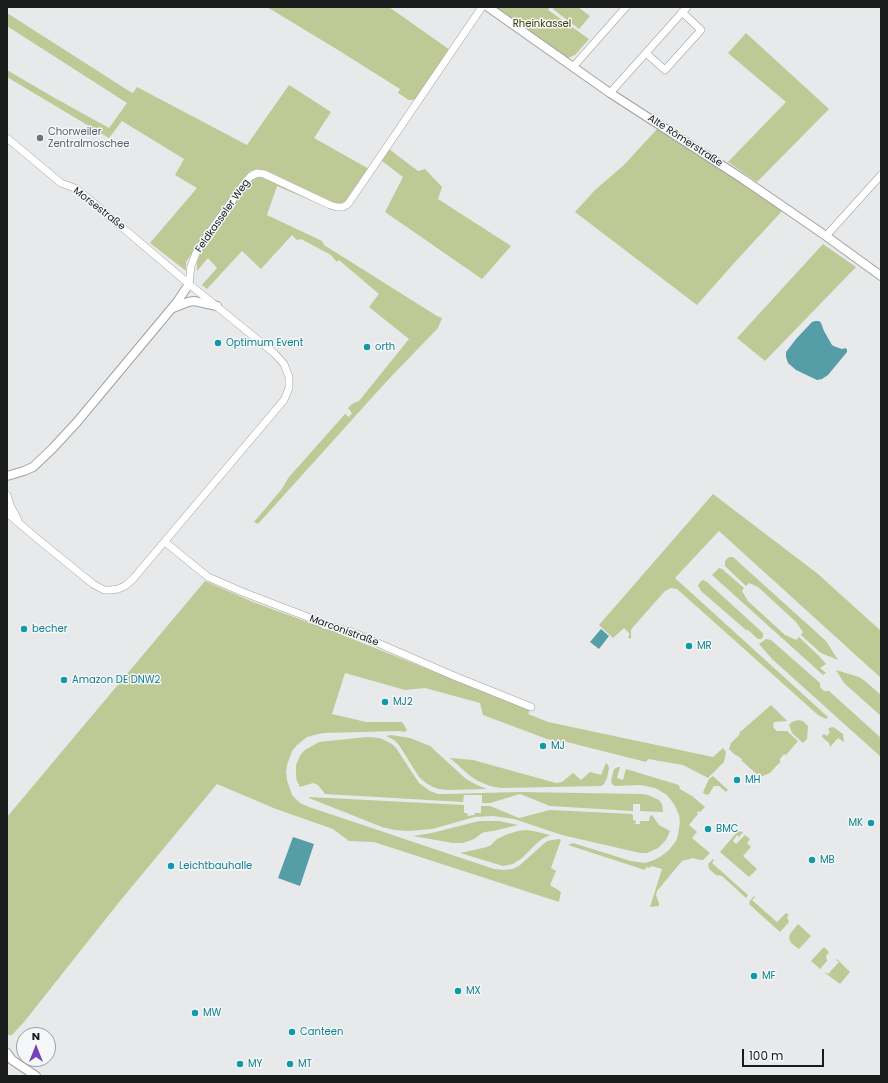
<!DOCTYPE html>
<html>
<head>
<meta charset="utf-8">
<style>
	body { margin:0 }
	#map { position:relative; width:888px; height:1083px; overflow:hidden; background:#e7e9ea; font-family:Poppins,sans-serif }
	canvas { display:block }
	.frame { position:absolute; inset:0; border:8px solid #1a1b1b; pointer-events:none }
	.north { position:absolute; left:16px; top:1027px; width:40px; height:40px; box-sizing:border-box; background:#f5f6f8; border:1px solid #9d9ea0; border-radius:50%; rotate:0deg; font-size:11px; font-weight:700; line-height:16px; text-align:center; color:#1a1b1b }
	.north::after { content:''; display:block; margin:auto; width:14px; height:18px; background:#7443bb; clip-path:polygon(50% 0,100% 100%,50% 72%,0 100%) }
	.scale { position:absolute; left:742px; top:1049px; width:82px; height:18px; box-sizing:border-box; border:2px solid #1a1b1b; border-top:0; padding-left:5px; font-size:12px; line-height:14px; white-space:nowrap; color:#1a1b1b; -webkit-text-stroke:3px #f5f6f8; paint-order:stroke }
</style>
</head>
<body>
<div id="map">
<canvas width="888" height="1083"></canvas>
<div class="frame"></div>
<div class="north">N</div>
<div class="scale">100 m</div>
</div>
<script>
const c = document.querySelector('canvas').getContext('2d');
c.lineJoin = 'round';
function fill(path, color) { c.fillStyle = color; c.fill(path, 'evenodd'); }
const shape = rows => new Path2D(rows.map(r => 'M' + r).join(''));
function trace(path, color, width, dash) { c.strokeStyle = color; c.lineWidth = width; c.lineCap = dash ? 'butt' : 'round'; c.setLineDash(dash || []); c.stroke(path); }
function drawText(font, color, halo, rows, align = 'center') {
  c.font = font + ' Poppins,sans-serif'; c.lineWidth = 3; c.setLineDash([]); c.textBaseline = 'middle'; c.strokeStyle = halo; c.fillStyle = color; for (const [text, x, y, turn = 0] of rows) {
    c.save(); c.translate(x, y); c.rotate((+turn || 0) * Math.PI / 180); c.textAlign = isNaN(turn) ? turn : align; if (halo) c.strokeText(text, 0, 0); c.fillText(text, 0, 0); c.restore();
  }
}
fill(shape([
	[267,7,366,7,368,8,369,7,389,7,450,50,416,98,413,100,409,100,398,93,400,89,338,50],
	[491,7,550,7,548,10,589,39,575,55,565,59],
	[554,7,578,7,590,16,579,29,553,9],
	[7,13,129,91,133,93,137,87,247,145,289,85,331,112,314,138,369,169,348,199,342,203,336,203,330,201,265,170,258,169,251,171,245,177,190,256,186,262,186,270,185,270,150,243,197,188,175,175,184,159,122,121,109,138,7,77,7,70,53,97,109,128,127,103,7,26],
	[746,33,829,109,757,182,728,162,786,102,728,53],
	[658,128,783,210,735,262,697,305,575,212,595,190,624,165],
	[389,149,418,171,425,169,442,187,438,199,511,246,482,279,385,212,403,177,382,161],
	[258,177,262,177,328,207,335,211,277,186,267,215,322,241,324,245,437,316,442,318,438,328,386,382,258,524,254,522,281,490,289,477,345,414,349,417,352,413,348,408,352,404,359,401,409,339,369,307,379,294,339,260,337,262,335,260,331,255,301,239,297,240,292,235,261,269,242,251,207,289,202,285,217,268,208,258,197,271,197,262,202,249,249,182],
	[823,244,856,267,765,361,737,338],
	[713,494,818,574,881,631,881,678,719,531,675,578,828,717,826,719,818,715,677,589,671,588,665,591,633,627,631,630,631,638,630,639,628,637,630,634,624,628,613,638,599,625],
	[729,557,733,557,826,641,838,660,821,653,801,635,803,632,796,622,758,587,749,583,746,586,725,566,725,561],
	[719,568,722,569,744,588,742,591,748,601,785,635,796,640,799,637,820,657,826,664,820,668,826,673,823,675,712,575],
	[703,580,707,582,763,633,763,637,761,639,758,639,748,630,746,630,701,591,698,586,700,582],
	[205,581,253,602,340,634,530,710,528,714,548,722,713,757,723,748,726,752,724,762,708,778,683,765,648,759,646,762,563,741,562,743,547,739,483,715,480,703,425,688,405,690,345,673,332,714,366,722,402,722,407,730,405,732,399,731,324,733,318,734,307,737,297,745,292,751,287,765,286,771,287,780,292,795,300,803,309,807,494,869,504,870,513,869,520,865,547,841,552,840,559,839,561,840,551,868,556,871,550,885,561,892,559,902,374,842,349,841,333,829,276,809,217,784,120,901,24,1022,12,1035,7,1035,7,817],
	[766,639,771,640,820,683,820,687,824,691,829,691,881,738,881,757,772,659,759,644],
	[836,670,859,677,865,681,881,695,881,716,844,683],
	[771,705,787,721,774,722,773,727,777,731,787,731,798,741,786,755,784,754,780,759,780,763,776,766,770,773,760,777,742,761,742,759,736,755,735,755,729,749,731,743,740,734,739,733],
	[798,720,803,721,808,726,807,739,803,743,792,733,789,725,792,722],
	[833,727,843,734,844,742,838,738,830,747,829,743,823,738,822,736,824,734,827,736,830,732,828,729,829,728],
	[391,735,410,738,430,746,466,779,477,785,487,789,448,790,439,789,433,787,426,783,419,777,399,745,394,740,386,736],
	[367,737,380,738,392,744,396,748,419,783,430,791,438,794,446,794,520,792,642,794,648,795,659,800,662,804,663,812,640,811,640,804,633,804,633,811,550,806,520,794,490,803,482,803,482,795,464,795,463,802,325,794,318,785,313,783,300,787,297,781,296,776,296,765,301,754,305,750,319,742],
	[450,758,473,760,556,783,562,782,573,773,581,780,590,772,601,775,606,763,608,765,609,768,607,778,604,784,601,786,501,788,490,786,478,781,469,775],
	[618,767,620,767,617,778,623,780,626,769,679,785,680,789,692,796,705,807,700,812,698,811,697,813,698,814,689,825,697,832,692,838,710,853,703,860,700,860,693,858,682,861,657,891,656,895,659,903,659,906,650,907,662,869,651,866,650,868,646,867,645,870,568,845,573,843,631,861,645,863,654,860,660,857,669,850,676,841,678,835,680,822,679,815,675,806,671,800,667,795,655,788,640,785,615,786,612,784,611,781,614,769],
	[713,776,728,790,726,792,719,786,714,786,712,789,709,794,707,795,703,793,704,790,709,779],
	[309,797,464,805,464,813,467,813,468,816,474,815,475,813,481,813,481,806,490,806,519,818,550,810,632,814,633,816,633,820,636,821,635,824,640,824,640,821,649,821,650,816,652,815,659,825,670,831,666,840,658,848,647,853,640,853,562,835,514,819,493,816,475,817,432,829,408,831,395,830,382,827,309,798],
	[479,821,499,821,518,825,493,831,485,832,482,833,474,839,463,843,453,843,413,836,432,833],
	[526,830,533,831,550,835,542,839,537,843,522,858,513,864,503,866,460,853,487,847,491,845,497,839,508,834,518,831],
	[738,831,743,832,739,837,737,835,733,841,736,844,745,835,750,839,747,843,751,847,743,856,757,869,749,877,720,852],
	[713,859,714,860,712,863,748,895,746,898,722,876,716,875,709,869,708,864],
	[754,896,755,897,752,900,777,922,786,913,789,915,787,917,789,922,780,932,750,905,749,902],
	[798,924,811,936,799,949,791,943,789,938,790,934],
	[824,947,829,952,826,956,827,961,820,969,811,961],
	[837,959,850,972,840,984,825,973,825,972,828,974,839,962,836,960]
]), '#bec996');
fill(shape([
	[815,321,819,321,821,323,824,331,832,345,836,347,842,349,846,348,847,350,847,352,828,375,822,379,817,380,796,370,788,363,786,357,786,352,796,339,812,322],
	[601,629,609,636,599,649,590,642],
	[293,837,314,844,300,886,278,878]
]), '#559ea7');
const minor = shape([
	[646,53,665,70,701,30,682,12],
	[573,67,626,7],
	[610,93,687,7],
	[7,138,61,183,77,189,189,284,274,353,284,364,289,377,289,388,284,400,149,560,133,579,125,586,118,589,110,590,104,590,93,584,40,541,7,513],
	[826,236,881,175],
	[189,284,191,266,196,253,209,233,246,181,251,176,257,173,264,174,330,205,337,207,343,207,348,204,482,7],
	[7,495,11,507,18,520],
	[165,542,208,577,245,593,313,619,324,625,352,632,454,676,531,707]
]);
const tertiary = shape([
	[488,7,610,93,743,179,826,236,881,276],
	[173,308,188,302,194,301,217,306],
	[7,476,24,471,33,467,53,448,77,422,177,302,189,284],
	[7,1053,12,1060,36,1076]
]);
trace(minor, '#a1a2a3', 8);
trace(tertiary, '#a1a2a3', 10);
trace(minor, '#fff', 7);
trace(tertiary, '#fff', 8);
for (const [x, y, r, color] of [
	[40,138,4,"#6b7280"],
	[218,343,4,"#0f9aa8"],
	[367,347,4,"#0f9aa8"],
	[24,629,4,"#0f9aa8"],
	[689,646,4,"#0f9aa8"],
	[64,680,4,"#0f9aa8"],
	[385,702,4,"#0f9aa8"],
	[543,746,4,"#0f9aa8"],
	[737,780,4,"#0f9aa8"],
	[871,823,4,"#0f9aa8"],
	[708,829,4,"#0f9aa8"],
	[812,860,4,"#0f9aa8"],
	[171,866,4,"#0f9aa8"],
	[754,976,4,"#0f9aa8"],
	[458,991,4,"#0f9aa8"],
	[195,1013,4,"#0f9aa8"],
	[292,1032,4,"#0f9aa8"],
	[240,1064,4,"#0f9aa8"],
	[290,1064,4,"#0f9aa8"]
]) { const dot = new Path2D(); dot.arc(x, y, r, 0, 2 * Math.PI); c.fillStyle = color; c.fill(dot); trace(dot, '#f5f6f8', 1.5); }
drawText('10px', '#3a4302', '#f5f6f8', [
	["Rheinkassel",542,24]
]);
drawText('10px', '#5b616d', '#f5f6f8', [
	["Chorweiler",48,132],
	["Zentralmoschee",48,144]
], 'left');
drawText('10px', '#1a1b1b', '#f5f6f8', [
	["Alte Römerstraße",685,141,33],
	["Morsestraße",99,209,38],
	["Feldkasseler Weg",223,216,-55],
	["Marconistraße",344,631,20]
]);
drawText('10px', '#0d838f', '#f5f6f8', [
	["Optimum Event",226,343],
	["orth",375,347],
	["becher",32,629],
	["MR",697,646],
	["Amazon DE DNW2",72,680],
	["MJ2",393,702],
	["MJ",551,746],
	["MH",745,780],
	["MK",863,823,"right"],
	["BMC",716,829],
	["MB",820,860],
	["Leichtbauhalle",179,866],
	["MF",762,976],
	["MX",466,991],
	["MW",203,1013],
	["Canteen",300,1032],
	["MY",248,1064],
	["MT",298,1064]
], 'left');
</script>
</body>
</html>
